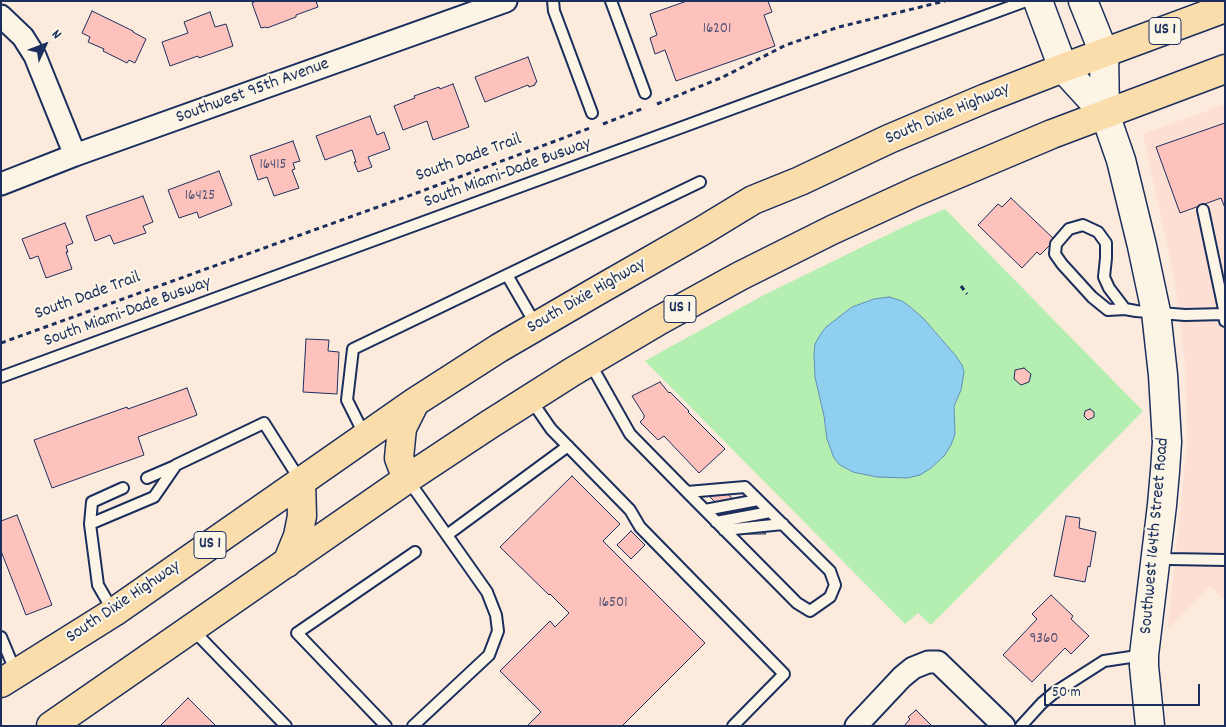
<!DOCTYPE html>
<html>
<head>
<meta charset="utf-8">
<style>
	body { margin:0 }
	#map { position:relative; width:1226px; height:727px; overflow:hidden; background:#fcebdd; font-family:Dekko,sans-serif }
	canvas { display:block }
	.frame { position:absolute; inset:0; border:2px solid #1b2f5e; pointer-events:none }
	.north { position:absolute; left:20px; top:20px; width:50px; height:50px; -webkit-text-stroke:4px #fcf5e5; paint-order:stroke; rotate:47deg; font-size:14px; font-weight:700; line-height:20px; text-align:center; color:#1b2f5e }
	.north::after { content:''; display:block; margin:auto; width:18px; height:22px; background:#1b2f5e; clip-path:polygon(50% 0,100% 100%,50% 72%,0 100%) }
	.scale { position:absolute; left:1044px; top:684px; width:156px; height:22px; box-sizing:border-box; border:2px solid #1b2f5e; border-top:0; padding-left:6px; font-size:15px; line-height:18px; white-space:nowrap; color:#1b2f5e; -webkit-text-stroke:4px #fcf5e5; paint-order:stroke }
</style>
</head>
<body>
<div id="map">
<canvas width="1226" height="727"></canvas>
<div class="frame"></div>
<div class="north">N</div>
<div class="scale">50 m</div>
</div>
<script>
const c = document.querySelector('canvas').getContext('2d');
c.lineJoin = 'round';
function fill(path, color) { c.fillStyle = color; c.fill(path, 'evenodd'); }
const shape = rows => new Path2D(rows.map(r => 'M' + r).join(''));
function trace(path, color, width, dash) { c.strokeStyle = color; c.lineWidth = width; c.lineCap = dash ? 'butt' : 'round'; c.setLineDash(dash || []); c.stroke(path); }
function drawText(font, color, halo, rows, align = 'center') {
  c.font = font + ' Dekko,sans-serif'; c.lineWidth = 4.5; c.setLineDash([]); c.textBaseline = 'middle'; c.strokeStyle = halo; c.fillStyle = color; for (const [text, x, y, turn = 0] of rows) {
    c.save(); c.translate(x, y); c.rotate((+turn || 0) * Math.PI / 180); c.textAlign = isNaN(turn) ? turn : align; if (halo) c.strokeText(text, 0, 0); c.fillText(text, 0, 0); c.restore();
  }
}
fill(shape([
	[1225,104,1225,600,1210,586,1168,628,1187,444,1185,362,1174,277,1143,134]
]), '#fddfd3');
fill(shape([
	[945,209,1143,411,931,625,918,613,905,624,645,361,764,295,862,247,912,223],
	[896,299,909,306,933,329,956,356,962,365,964,371,961,390,954,406,955,434,951,445,943,456,931,468,877,477,853,472,846,469,827,439,824,416,815,377,815,344,820,335,826,327,852,307]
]), '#b5eeb1');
const water = shape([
	[889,297,902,301,909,306,923,318,956,356,962,365,964,372,961,390,954,406,955,434,951,445,944,456,931,468,920,475,907,478,877,477,853,472,840,465,834,458,827,439,824,416,815,377,814,354,815,344,820,335,826,327,852,307,874,299,889,297]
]);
fill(water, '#8fcff0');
trace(water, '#618fb6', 1);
const building = shape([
	[256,1,316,1,318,7,296,15,296,17,267,28,266,27,261,28,252,3,256,1],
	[687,1,768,1,772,12,764,15,775,46,676,81,665,50,655,54,650,38,657,35,650,14,687,1],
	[92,11,133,31,133,32,146,39,135,63,129,60,127,63,103,51,104,49,88,42,90,37,82,33,92,11],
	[210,12,215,27,226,24,233,46,199,58,198,56,170,66,162,42,188,33,184,22,210,12],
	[528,57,537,82,535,83,535,85,529,87,528,85,485,102,475,77,528,57],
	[453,84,469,127,433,140,427,121,403,130,394,106,415,98,414,96,439,87,440,89,453,84],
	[370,116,377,135,384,132,390,149,368,157,372,167,358,172,354,162,356,162,352,150,325,160,316,136,370,116],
	[1225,123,1225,208,1221,198,1180,213,1156,147,1225,123],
	[293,141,300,161,293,163,295,169,292,170,299,188,274,196,267,177,258,180,250,156,293,141],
	[219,171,232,205,199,218,197,212,179,218,168,190,219,171],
	[143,196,153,222,143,226,146,233,114,244,110,235,95,241,86,216,143,196],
	[1011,198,1055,240,1040,255,1037,252,1022,268,978,225,998,204,1002,207,1011,198],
	[65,223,73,243,66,246,68,252,66,252,72,269,46,278,38,256,30,259,22,239,65,223],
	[306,339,329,340,328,351,339,352,337,394,303,392,306,339],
	[1024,368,1031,374,1029,382,1021,385,1014,379,1015,370,1024,368],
	[660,382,669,393,670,392,689,411,688,412,725,449,699,473,664,436,658,440,640,422,644,418,644,415,632,396,660,382],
	[187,388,197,415,138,437,144,455,52,488,34,440,127,407,128,409,187,388],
	[1090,409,1094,412,1094,417,1088,420,1084,416,1085,411,1090,409],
	[572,476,620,524,603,541,705,643,622,726,527,726,541,712,500,671,550,621,555,627,569,613,550,594,549,595,500,547,572,476],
	[726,492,766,534,747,534,708,495,726,492],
	[17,515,52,605,26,615,1,551,1,521,17,515],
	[1066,516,1080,518,1079,528,1096,532,1090,567,1088,566,1085,582,1054,576,1066,516],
	[631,531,645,545,631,559,617,545,631,531],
	[1051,595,1073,616,1071,619,1089,636,1071,654,1065,648,1032,682,1003,655,1037,619,1032,614,1051,595],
	[188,698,216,726,160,726,188,698],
	[916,710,932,726,904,726,910,719,908,717,916,710]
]);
fill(building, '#fec2bc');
trace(building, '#1b2f5e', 1);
const lane = shape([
	[553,1,554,11,592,113],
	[611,1,645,93],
	[1203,210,1225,314],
	[507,275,536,325],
	[1125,309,1109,288,1104,277,1106,258,1106,243,1098,232,1083,225,1069,229,1056,244,1055,254,1062,264,1092,297,1108,310,1125,309,1136,311,1185,315,1224,314,1225,321],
	[590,363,630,434,687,492,797,603,810,611,830,597,835,585,830,571,745,487,687,492],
	[1,377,1026,1],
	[531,400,551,429,630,510,640,527,784,674,733,726],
	[365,436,347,400,353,349,700,182],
	[147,478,175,466],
	[408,480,487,592,496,615,498,631,489,655,413,726],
	[705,510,758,500],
	[716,522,770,512],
	[90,524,92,502,123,488],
	[724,530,783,524],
	[447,535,568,446],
	[1157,557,1170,559,1225,560],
	[113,611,98,585,90,524,154,497,176,465,264,423,300,480],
	[192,629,286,726],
	[1,637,16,673],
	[386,726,297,633,415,552],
	[1021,726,1042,703,1054,693,1104,661,1144,655]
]);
const street = shape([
	[1,16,23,37,35,56,75,155],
	[1,184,75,155,506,1],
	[856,726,902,677,913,668,928,662,938,662,1004,726]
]);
const secondary = shape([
	[1038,1,1063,68,1105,114],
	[1083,1,1104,53,1105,114,1121,160,1142,246,1156,312,1163,375,1167,442,1165,471,1162,505,1144,655,1144,666,1150,726]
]);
const highway = shape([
	[407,479,399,458,402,428,415,402],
	[287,563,298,536,302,516,301,481],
	[1,683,114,612,415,402,499,348,597,291,702,231,753,200,800,181,889,139,986,98,1063,68,1225,8],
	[51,726,407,479,487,426,572,372,660,320,740,276,832,230,917,191,1052,134,1225,69]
]);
trace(lane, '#1b2f5e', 14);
trace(street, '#1b2f5e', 25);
trace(secondary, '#1b2f5e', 31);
trace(highway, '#1b2f5e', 31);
trace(shape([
	[657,104,723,77,786,45,839,27,945,1],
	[603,124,644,108],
	[961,286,967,294],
	[1,343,422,191,590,128]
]), '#1b2f5e', 3, [5, 4]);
trace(lane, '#fcf5e5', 10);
trace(street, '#fcf5e5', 21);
trace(secondary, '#fcf5e5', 28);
trace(highway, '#faddab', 28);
drawText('15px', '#545476', null, [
	["16201",717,30],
	["16415",273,166],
	["16425",200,197],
	["16501",613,604],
	["9360",1044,640]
]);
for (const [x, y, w] of [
	[1165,31,32],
	[680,309,32],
	[210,545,32]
]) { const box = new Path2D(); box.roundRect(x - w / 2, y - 13.5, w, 27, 4); c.fillStyle = '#fcf5e5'; c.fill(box); trace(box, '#1b2f5e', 1); }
drawText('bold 16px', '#1b2f5e', null, [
	["US 1",1165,31],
	["US 1",680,309],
	["US 1",210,545]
]);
drawText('18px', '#1b2f5e', '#fcf5e5', [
	["Southwest 95th Avenue",253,92,-20],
	["South Dixie Highway",948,115,-23],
	["South Dade Trail",469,159,-20],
	["South Miami-Dade Busway",508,174,-20],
	["South Dade Trail",88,297,-20],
	["South Dixie Highway",587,297,-30],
	["South Miami-Dade Busway",128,313,-20],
	["Southwest 164th Street Road",1156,536,-85],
	["South Dixie Highway",124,603,-34]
]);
</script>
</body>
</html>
